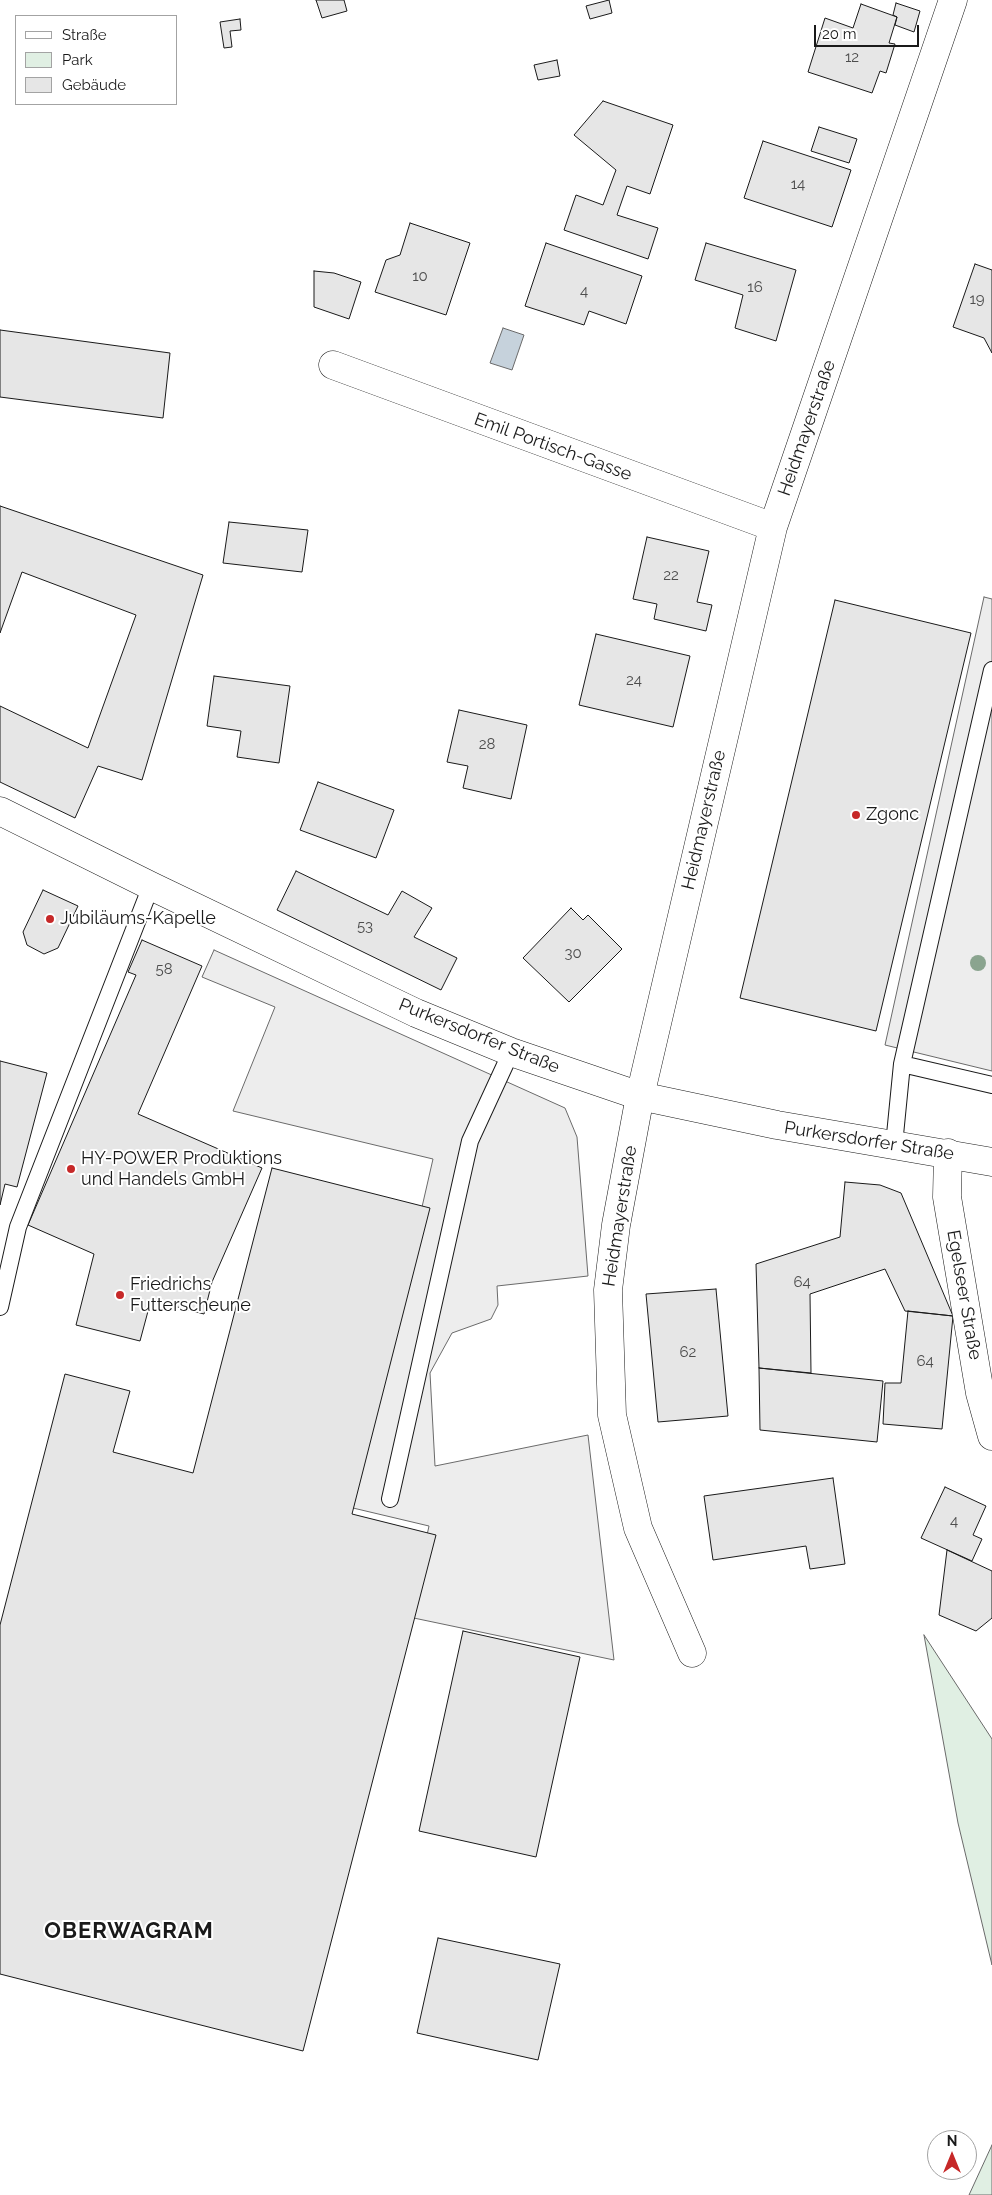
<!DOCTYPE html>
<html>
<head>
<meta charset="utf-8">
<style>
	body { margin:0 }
	#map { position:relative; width:992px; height:2195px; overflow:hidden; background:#fff; font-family:Raleway,sans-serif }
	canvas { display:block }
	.legend { position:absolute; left:15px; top:15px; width:162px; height:90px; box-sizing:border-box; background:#fff; border:1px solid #a3a3a3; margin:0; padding:6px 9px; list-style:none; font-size:15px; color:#1a1a1a }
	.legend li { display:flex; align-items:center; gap:10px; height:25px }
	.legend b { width:25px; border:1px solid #a3a3a3 }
	.north { position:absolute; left:927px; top:2130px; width:50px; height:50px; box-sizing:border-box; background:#fff; border:1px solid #a3a3a3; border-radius:50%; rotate:0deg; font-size:14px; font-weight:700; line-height:20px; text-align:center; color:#1a1a1a }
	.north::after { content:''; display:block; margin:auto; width:18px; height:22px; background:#c62828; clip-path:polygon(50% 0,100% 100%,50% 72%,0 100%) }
	.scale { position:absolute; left:814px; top:25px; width:105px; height:22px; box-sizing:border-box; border:2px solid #1a1a1a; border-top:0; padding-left:6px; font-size:15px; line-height:18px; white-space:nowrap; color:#1a1a1a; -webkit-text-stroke:4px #fff; paint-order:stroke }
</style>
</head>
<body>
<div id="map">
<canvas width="992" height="2195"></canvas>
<ul class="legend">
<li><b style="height:6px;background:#fff"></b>Straße</li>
<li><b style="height:14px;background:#e0efe3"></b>Park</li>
<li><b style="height:14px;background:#e6e6e6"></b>Gebäude</li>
</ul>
<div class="north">N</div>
<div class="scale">20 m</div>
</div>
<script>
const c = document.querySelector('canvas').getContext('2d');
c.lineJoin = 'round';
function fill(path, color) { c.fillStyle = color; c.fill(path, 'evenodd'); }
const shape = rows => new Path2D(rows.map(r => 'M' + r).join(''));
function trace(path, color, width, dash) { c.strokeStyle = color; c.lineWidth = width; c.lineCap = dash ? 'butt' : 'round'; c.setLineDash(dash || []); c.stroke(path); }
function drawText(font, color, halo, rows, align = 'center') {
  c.font = font + ' Raleway,sans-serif'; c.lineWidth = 4; c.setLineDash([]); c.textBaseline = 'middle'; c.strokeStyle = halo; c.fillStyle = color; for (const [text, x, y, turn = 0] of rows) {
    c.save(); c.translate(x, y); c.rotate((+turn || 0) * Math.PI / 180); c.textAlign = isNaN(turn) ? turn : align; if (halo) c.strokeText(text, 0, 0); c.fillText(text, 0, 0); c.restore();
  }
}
const green = shape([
	[924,1635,992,1739,992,1965,958,1823,924,1635],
	[992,2145,992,2195,969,2195,992,2145]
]);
fill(green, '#e0efe3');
trace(green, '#6a6a6a', 1);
const parking = shape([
	[984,597,992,599,992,1071,885,1045,984,597],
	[214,950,565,1108,577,1137,588,1276,497,1286,498,1305,491,1319,452,1333,430,1373,435,1466,588,1435,614,1660,409,1617,429,1526,353,1508,433,1159,233,1111,275,1007,202,977,214,950]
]);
fill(parking, '#ededed');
trace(parking, '#6a6a6a', 1);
const water = shape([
	[503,328,524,335,512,370,490,363,503,328]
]);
fill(water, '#c6d2dc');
trace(water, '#6a6a6a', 1);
const building = shape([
	[316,0,344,0,347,11,322,18,316,0],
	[609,0,612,13,590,19,586,6,609,0],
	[896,3,920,11,914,32,895,25,897,17,893,15,896,3],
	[861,4,897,17,889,43,895,44,886,73,880,71,872,93,808,72,825,18,853,28,861,4],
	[240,19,241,30,230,31,232,47,224,48,220,22,240,19],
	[557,60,560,76,538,80,534,65,557,60],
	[603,101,673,125,650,194,627,186,617,215,658,228,648,259,564,230,576,195,603,205,616,170,574,135,603,101],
	[819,127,857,139,849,163,811,151,819,127],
	[763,141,851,170,832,227,744,198,763,141],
	[410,223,470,243,446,315,375,292,386,260,400,255,410,223],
	[546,243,642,276,626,324,589,311,584,325,525,306,546,243],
	[706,243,796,270,776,341,735,328,743,295,695,280,706,243],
	[975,264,992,270,992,353,984,338,953,327,975,264],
	[314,271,334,273,361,282,349,319,314,307,314,271],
	[0,330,170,353,163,418,0,397,0,330],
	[0,506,203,575,142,780,98,766,75,818,0,782,0,706,88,748,136,615,22,572,0,633,0,506],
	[229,522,308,530,302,572,223,563,229,522],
	[647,537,709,551,697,602,712,605,706,631,654,619,657,604,633,599,647,537],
	[835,600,971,633,876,1031,740,998,835,600],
	[596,634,690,656,673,727,579,705,596,634],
	[214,676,290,686,279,763,237,757,241,731,207,726,214,676],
	[459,710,527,725,511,799,463,788,468,766,447,762,459,710],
	[318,782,394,810,376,858,300,830,318,782],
	[296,871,388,915,402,891,432,908,414,937,457,958,441,990,277,910,296,871],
	[43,890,78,906,58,948,44,954,27,945,23,932,43,890],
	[571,908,583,920,588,915,622,949,569,1002,523,958,571,908],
	[142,940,202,966,138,1114,262,1168,212,1282,204,1314,151,1300,140,1341,76,1325,94,1254,28,1225,136,975,128,972,142,940],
	[0,1061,47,1073,17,1187,5,1184,0,1205,0,1061],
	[272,1168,430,1208,352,1514,436,1535,303,2051,0,1974,0,1625,65,1374,130,1391,113,1452,193,1473,272,1168],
	[845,1182,880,1185,901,1193,953,1316,905,1311,885,1269,810,1294,811,1373,759,1368,756,1264,840,1237,845,1182],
	[716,1289,728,1416,658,1422,646,1294,716,1289],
	[908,1311,953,1316,942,1429,883,1424,885,1383,901,1383,908,1311],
	[759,1368,883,1381,877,1442,760,1430,759,1368],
	[833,1478,845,1564,810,1569,806,1546,713,1560,704,1496,833,1478],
	[945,1487,986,1506,973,1535,982,1539,972,1561,921,1538,945,1487],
	[947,1550,992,1571,992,1618,976,1631,939,1615,947,1550],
	[463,1631,580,1657,536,1857,419,1831,463,1631],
	[438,1938,560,1964,538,2060,417,2033,438,1938]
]);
fill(building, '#e6e6e6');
trace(building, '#1a1a1a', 1);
const service = shape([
	[902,1064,992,1085],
	[894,1145,902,1064,992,670],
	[0,1307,18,1227,151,886],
	[390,1499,470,1141,511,1052]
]);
const minor = shape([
	[333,365,773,527],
	[948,1153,947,1197,980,1393,992,1436],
	[692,1653,638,1528,612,1415,608,1290,616,1225,640,1096,773,527,953,0]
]);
const secondary = shape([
	[0,811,151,886,416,1013,511,1052,640,1096,777,1125,992,1162]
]);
trace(service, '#1a1a1a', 18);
trace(minor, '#1a1a1a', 29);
trace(secondary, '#1a1a1a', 29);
trace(service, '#fff', 16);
trace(minor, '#fff', 28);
trace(secondary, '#fff', 28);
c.fillStyle = '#8aa48f';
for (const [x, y] of [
	[978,963]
]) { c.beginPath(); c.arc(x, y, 8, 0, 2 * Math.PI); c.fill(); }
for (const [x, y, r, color] of [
	[856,815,5,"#c62828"],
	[50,919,5,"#c62828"],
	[71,1169,5,"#c62828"],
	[120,1295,5,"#c62828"]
]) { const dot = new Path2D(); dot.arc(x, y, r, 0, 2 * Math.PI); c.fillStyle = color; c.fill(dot); trace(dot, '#fff', 2); }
drawText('15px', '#4d4d4d', null, [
	["12",852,57],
	["14",798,184],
	["10",420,276],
	["16",755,287],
	["4",584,291],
	["19",977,299],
	["22",671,575],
	["24",634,680],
	["28",487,744],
	["53",365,926],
	["30",573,953],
	["58",164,969],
	["64",802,1282],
	["62",688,1352],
	["64",925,1361],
	["4",954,1521]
]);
drawText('18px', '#1a1a1a', '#fff', [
	["Heidmayerstraße",807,428,-71],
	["Emil Portisch-Gasse",553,447,20],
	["Heidmayerstraße",704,820,-77],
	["Purkersdorfer Straße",479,1036,22],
	["Purkersdorfer Straße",869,1141,9],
	["Heidmayerstraße",620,1216,-81],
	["Egelseer Straße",964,1295,80]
]);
drawText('18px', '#1a1a1a', '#fff', [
	["Zgonc",866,815],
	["Jubiläums-Kapelle",60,919],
	["HY-POWER Produktions",81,1159],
	["und Handels GmbH",81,1180],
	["Friedrichs",130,1285],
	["Futterscheune",130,1306]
], 'left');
c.letterSpacing = '1px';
drawText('bold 22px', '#1a1a1a', '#fff', [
	["OBERWAGRAM",129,1931]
]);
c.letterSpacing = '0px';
</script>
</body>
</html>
